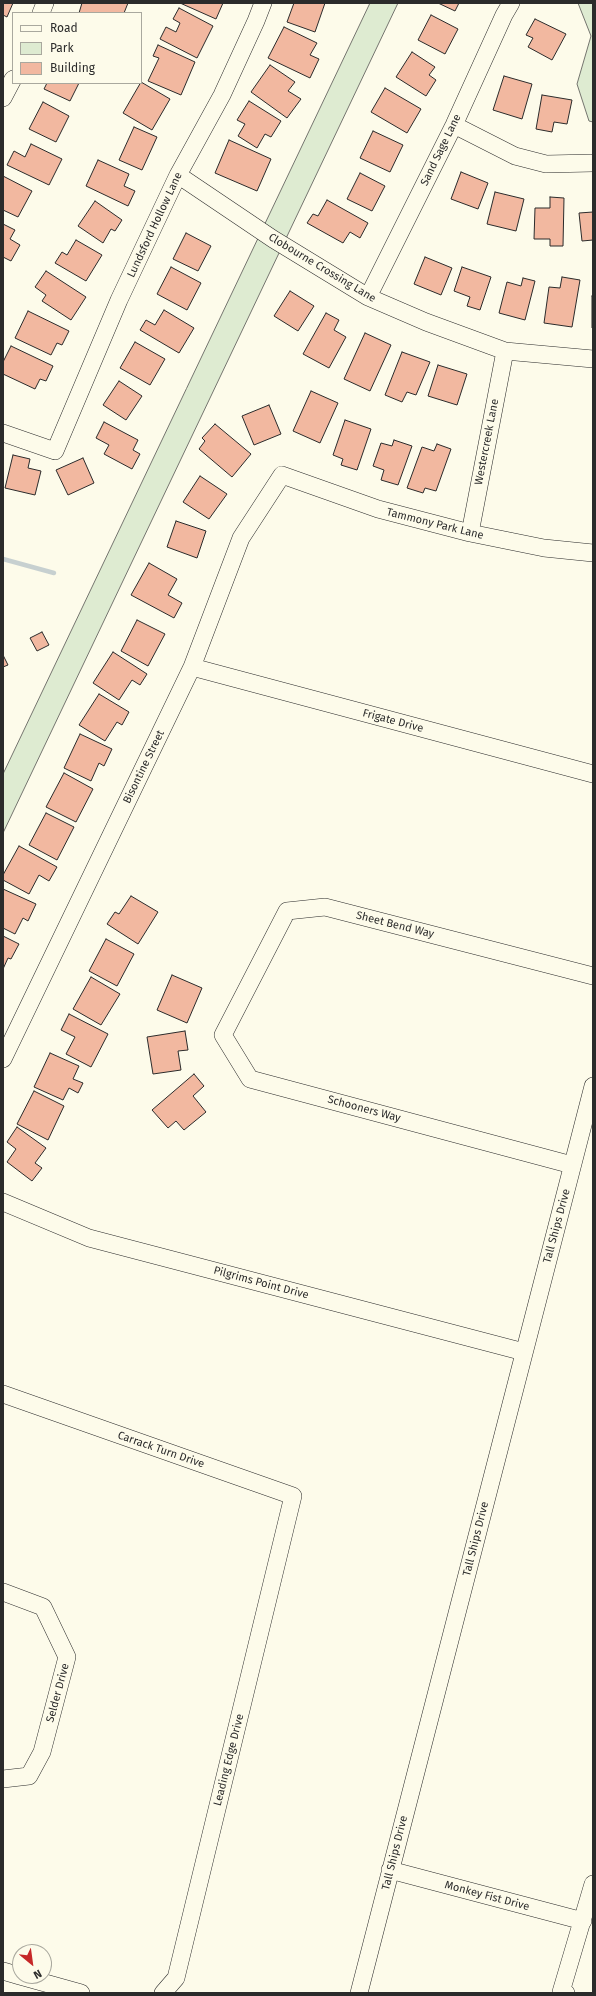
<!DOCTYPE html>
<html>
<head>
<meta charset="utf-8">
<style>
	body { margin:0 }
	#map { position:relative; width:596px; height:1996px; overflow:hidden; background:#fdfbea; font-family:"Fira Sans",sans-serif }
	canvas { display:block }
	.frame { position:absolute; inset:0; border:4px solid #2b2b2b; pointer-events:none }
	.legend { position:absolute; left:12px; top:12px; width:130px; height:72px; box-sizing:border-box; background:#fdfbea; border:1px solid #a9a89e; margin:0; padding:5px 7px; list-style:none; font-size:12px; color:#2b2b2b }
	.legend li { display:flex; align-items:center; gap:8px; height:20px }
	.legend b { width:20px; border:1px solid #a9a89e }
	.north { position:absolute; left:12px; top:1944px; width:40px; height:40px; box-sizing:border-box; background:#fdfbea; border:1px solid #a9a89e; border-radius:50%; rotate:151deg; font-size:11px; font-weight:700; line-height:16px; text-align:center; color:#2b2b2b }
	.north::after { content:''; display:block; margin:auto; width:14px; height:18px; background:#c62828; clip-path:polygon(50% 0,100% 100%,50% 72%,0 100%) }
</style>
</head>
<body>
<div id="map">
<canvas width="596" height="1996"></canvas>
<div class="frame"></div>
<ul class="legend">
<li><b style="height:5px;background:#fdfbea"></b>Road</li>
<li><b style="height:11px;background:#deebd1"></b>Park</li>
<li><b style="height:11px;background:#f2b8a0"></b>Building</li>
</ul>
<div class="north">N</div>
</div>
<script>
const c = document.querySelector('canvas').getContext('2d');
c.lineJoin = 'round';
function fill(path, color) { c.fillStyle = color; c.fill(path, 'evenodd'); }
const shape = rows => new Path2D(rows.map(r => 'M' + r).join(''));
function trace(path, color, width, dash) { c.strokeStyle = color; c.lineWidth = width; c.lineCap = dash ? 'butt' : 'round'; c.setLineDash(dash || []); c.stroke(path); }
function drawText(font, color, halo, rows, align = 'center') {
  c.font = font + ' "Fira Sans",sans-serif'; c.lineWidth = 3; c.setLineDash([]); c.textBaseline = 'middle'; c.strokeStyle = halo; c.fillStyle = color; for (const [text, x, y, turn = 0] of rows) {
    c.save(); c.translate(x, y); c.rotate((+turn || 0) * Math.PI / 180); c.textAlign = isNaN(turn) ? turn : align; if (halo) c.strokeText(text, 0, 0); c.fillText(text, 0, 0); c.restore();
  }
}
const green = shape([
	[370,3,398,3,3,833,3,774,370,3],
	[578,3,593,3,593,122,589,121,577,84,591,36,578,3]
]);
fill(green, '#deebd1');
trace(green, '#74746e', 1);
trace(shape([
	[3,559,54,573]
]), '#c7d0d0', 4.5);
const building = shape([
	[3,3,13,3,7,17,3,15,3,3],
	[82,3,128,3,124,13,79,13,82,3],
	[180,3,223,3,216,19,180,3],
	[294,3,325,3,315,32,287,22,294,3],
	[438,3,459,3,455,11,438,3],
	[179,8,213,26,197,58,160,39,166,27,176,32,180,23,173,19,179,8],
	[431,15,458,29,445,54,418,40,431,15],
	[535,19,566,34,552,60,528,47,533,38,526,35,535,19],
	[284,27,317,43,310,55,319,59,310,78,268,58,284,27],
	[158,45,195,62,181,95,148,81,159,58,153,56,158,45],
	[412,52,435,67,429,75,436,80,426,96,396,77,412,52],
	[270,65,295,82,288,91,301,99,287,118,251,92,270,65],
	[504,76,532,84,522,119,493,110,504,76],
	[141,82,170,99,152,130,123,113,141,82],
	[47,83,79,83,70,101,44,89,47,83],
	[385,88,421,109,407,133,371,112,385,88],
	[542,95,572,100,567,124,554,122,552,132,536,129,542,95],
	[249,101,281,121,271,137,265,134,257,148,238,136,245,124,237,120,249,101],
	[43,102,69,116,56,142,29,129,43,102],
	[134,127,157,137,142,170,119,160,134,127],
	[373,131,403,145,390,172,360,158,373,131],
	[229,140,271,159,257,191,215,173,229,140],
	[31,144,62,159,49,185,7,165,14,151,25,157,31,144],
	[98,160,129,174,124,186,135,191,128,206,86,186,98,160],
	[461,172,488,183,478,209,451,199,461,172],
	[360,173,385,186,372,211,347,199,360,173],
	[3,176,32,191,18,217,3,210,3,176],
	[495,192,524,199,516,231,487,224,495,192],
	[550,197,564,198,563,246,550,246,550,239,534,239,535,208,550,208,550,197],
	[327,200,368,223,360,238,350,232,343,243,307,223,313,214,318,216,327,200],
	[95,201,122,220,115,231,111,229,103,243,78,226,95,201],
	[593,212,593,240,582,241,579,213,593,212],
	[3,224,15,230,10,239,20,245,11,261,3,257,3,224],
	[186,233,211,246,198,271,173,259,186,233],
	[76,240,102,255,86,281,55,263,62,252,67,255,76,240],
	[425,257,452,268,441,295,414,284,425,257],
	[171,267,201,283,187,310,157,294,171,267],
	[462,267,491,277,480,310,467,306,470,297,454,291,462,267],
	[46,271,86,297,71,320,42,301,46,295,35,287,46,271],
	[562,277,580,280,572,327,544,323,549,287,560,288,562,277],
	[523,278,535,281,525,320,499,313,507,282,521,286,523,278],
	[290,291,314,306,298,331,274,316,290,291],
	[592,296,593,296,593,328,592,328,592,296],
	[164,310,194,328,179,353,140,330,146,320,155,325,164,310],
	[28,311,69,331,62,345,57,343,51,355,15,338,28,311],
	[326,313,339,320,334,330,346,337,329,368,303,354,326,313],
	[365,333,391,345,370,391,344,379,365,333],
	[135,342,165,359,150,385,120,368,135,342],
	[11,346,53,366,46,381,40,379,35,389,3,374,3,362,11,346],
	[402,352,430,362,416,395,407,392,402,402,385,395,402,352],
	[438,365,467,374,457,405,428,396,438,365],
	[119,381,142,396,126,420,103,405,119,381],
	[311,391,338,403,320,443,293,431,311,391],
	[269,405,281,434,254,445,242,416,269,405],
	[345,420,371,429,357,470,341,465,343,459,333,455,345,420],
	[104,422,138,440,133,450,140,454,132,469,104,454,109,445,96,438,104,422],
	[215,424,251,454,232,477,199,449,205,441,202,438,215,424],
	[394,440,412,446,398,485,381,480,384,470,373,466,381,443,392,446,394,440],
	[437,444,451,449,436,491,425,488,423,493,407,488,422,447,434,451,437,444],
	[13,455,30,459,28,468,41,471,35,495,5,488,13,455],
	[83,458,94,483,68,495,56,470,83,458],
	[200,476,227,494,209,519,183,502,200,476],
	[176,521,206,531,197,558,167,547,176,521],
	[149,563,177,579,168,595,182,603,174,618,131,595,149,563],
	[137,620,165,634,148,666,121,651,137,620],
	[42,632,49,645,37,651,30,638,42,632],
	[113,652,147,674,140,685,132,680,119,700,93,683,113,652],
	[3,655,8,665,3,667,3,655],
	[99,694,129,712,122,725,117,722,105,741,79,725,99,694],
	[80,734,112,749,104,766,99,763,91,781,64,768,80,734],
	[64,773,93,789,76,822,46,807,64,773],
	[46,813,74,827,57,860,29,845,46,813],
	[19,846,57,867,49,881,39,875,29,894,3,880,3,875,19,846],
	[3,889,36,904,28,921,23,918,15,934,3,928,3,889],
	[131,896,158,912,138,944,107,924,115,912,119,914,131,896],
	[3,936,19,944,11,959,8,958,3,969,3,936],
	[106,939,134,954,117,986,89,971,106,939],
	[172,975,202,988,187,1023,157,1010,172,975],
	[91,977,120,994,101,1025,73,1009,91,977],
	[69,1014,108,1034,91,1067,66,1054,75,1037,61,1030,69,1014],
	[185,1031,188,1050,178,1051,181,1070,153,1074,147,1037,185,1031],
	[50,1053,79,1066,73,1079,83,1083,78,1093,69,1088,63,1100,34,1087,50,1053],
	[194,1074,204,1086,193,1096,206,1112,184,1130,176,1121,168,1128,152,1110,194,1074],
	[34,1091,64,1106,48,1140,17,1124,34,1091],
	[17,1127,46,1148,35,1163,42,1168,32,1181,7,1162,16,1149,7,1142,17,1127]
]);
fill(building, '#f2b8a0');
trace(building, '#2b2b2b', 1);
const minor = shape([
	[41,13,45,3],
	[3,98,13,79],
	[454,125,515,156,546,164,593,163],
	[178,175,273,239,368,297,426,322,505,351,593,359],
	[368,297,454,125,504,15,511,3],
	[3,433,55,451,119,300,178,175,222,95,256,21,263,3],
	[470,533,505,351],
	[192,667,593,774],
	[3,1059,192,667,241,538,282,475,378,509,470,533,544,548,593,553],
	[572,1165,250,1079,223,1035,287,911,325,907,593,976],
	[3,1202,89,1238,524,1352],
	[3,1394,293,1496,176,1978,163,1993],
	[3,1592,43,1607,67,1657,42,1752,29,1776,3,1779],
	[390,1870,583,1921],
	[3,1971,20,1976],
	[20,1976,81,1993],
	[359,1993,593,1086],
	[566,1993,561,1992,593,1884]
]);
trace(minor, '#2b2b2b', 18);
trace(minor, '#fdfbea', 17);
drawText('11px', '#2b2b2b', '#fdfbea', [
	["Sand Sage Lane",441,150,-64],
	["Lundsford Hollow Lane",155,225,-65],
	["Clobourne Crossing Lane",322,268,31],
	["Westercreek Lane",487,442,-79],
	["Tammony Park Lane",435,524,14],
	["Frigate Drive",393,721,15],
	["Bisontine Street",144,767,-64],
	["Sheet Bend Way",395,925,14],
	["Schooners Way",364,1109,15],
	["Tall Ships Drive",557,1226,-75],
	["Pilgrims Point Drive",261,1283,15],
	["Carrack Turn Drive",161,1450,19],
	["Tall Ships Drive",476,1539,-76],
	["Selder Drive",58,1693,-75],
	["Leading Edge Drive",229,1760,-76],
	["Tall Ships Drive",395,1853,-76],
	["Monkey Fist Drive",487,1896,15]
]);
</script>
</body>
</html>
